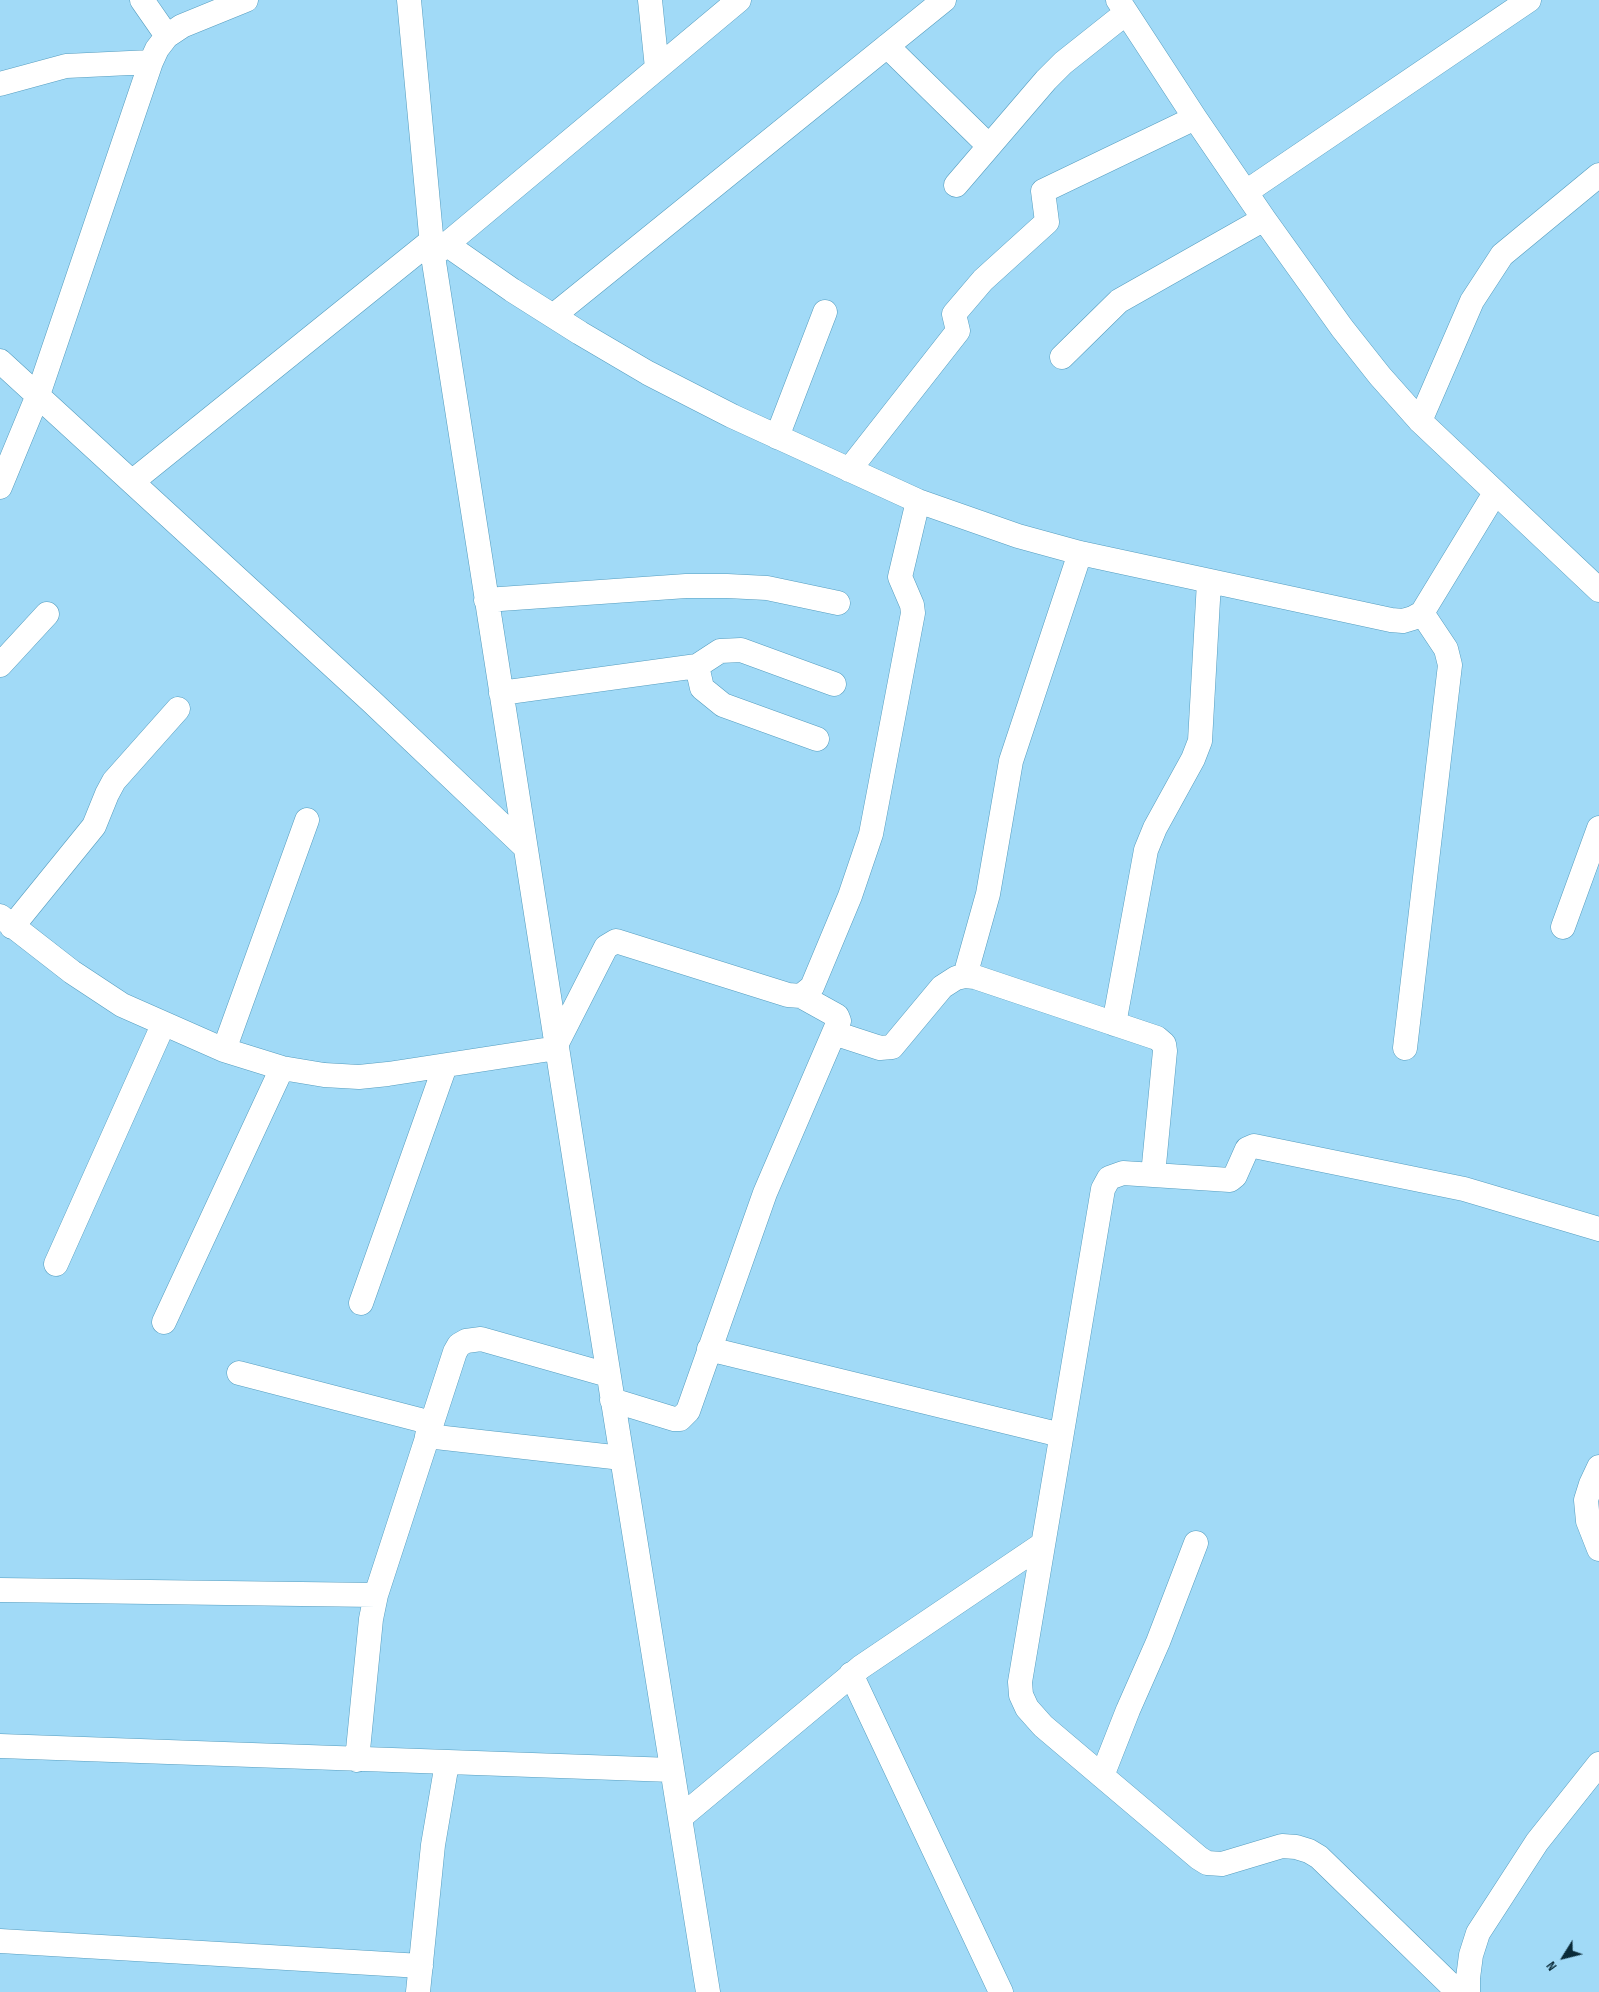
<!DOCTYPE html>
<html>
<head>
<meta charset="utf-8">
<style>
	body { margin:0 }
	#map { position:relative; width:1599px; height:1992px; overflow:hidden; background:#a1daf7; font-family:"Sofia Sans Condensed",sans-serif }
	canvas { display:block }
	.north { position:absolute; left:1539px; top:1932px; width:50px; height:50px; -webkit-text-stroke:4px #a1daf7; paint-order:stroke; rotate:234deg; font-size:14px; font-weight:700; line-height:20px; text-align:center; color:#0a2a38 }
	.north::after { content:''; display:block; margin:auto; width:18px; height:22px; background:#0a2a38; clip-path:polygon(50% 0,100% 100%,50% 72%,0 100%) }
</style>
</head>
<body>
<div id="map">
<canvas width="1599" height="1992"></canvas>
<div class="north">N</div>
</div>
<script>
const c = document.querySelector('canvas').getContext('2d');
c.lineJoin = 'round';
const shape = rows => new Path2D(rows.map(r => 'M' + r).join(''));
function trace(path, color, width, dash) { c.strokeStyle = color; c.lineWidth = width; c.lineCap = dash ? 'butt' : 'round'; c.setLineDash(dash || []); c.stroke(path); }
const minor = shape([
	[142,0,167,36],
	[409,0,433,256,593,1277,708,1992],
	[650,0,657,68],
	[1118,0,1195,118,1264,219,1342,328,1380,376,1420,421,1599,590],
	[887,46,989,146],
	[0,84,66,66,151,62],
	[956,185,1046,80,1063,63,1126,13],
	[1246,192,1529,0],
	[446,244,512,290,580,333,648,373,732,416,918,501,1018,536,1080,553,1391,620,1403,621,1413,618,1422,613,1495,493],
	[435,254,739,0],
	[553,316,944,0],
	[1062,357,1119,301,1264,219],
	[0,361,371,701,525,847],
	[1420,421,1472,301,1502,255,1599,175],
	[777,437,825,312],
	[849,470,958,331,954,314,983,280,1047,222,1043,191,1195,118],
	[133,481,431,241],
	[0,487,38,395,151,62,157,49,167,36,182,26,246,0],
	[486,600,686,586,727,586,767,588,838,603],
	[0,665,47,614],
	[697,666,702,688,723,705,817,739],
	[501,693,697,666,720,651,741,650,834,684],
	[0,916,72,972,122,1005,224,1050,282,1068,324,1075,359,1077,388,1074,557,1048],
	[12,927,94,826,107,794,114,781,178,709],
	[1563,927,1599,828],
	[965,976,988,894,1011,761,1080,553],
	[1114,1024,1146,850,1155,828,1193,759,1200,741,1209,582],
	[834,1033,880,1048,892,1047,942,987,956,978,965,976,975,977,1157,1038,1164,1044,1165,1051,1153,1175],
	[556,1045,606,947,616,941,788,995,801,996,812,987,850,896,871,834,913,613,912,605,900,577,918,501],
	[1405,1048,1450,665,1446,649,1422,613],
	[224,1050,307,820],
	[56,1264,163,1025],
	[361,1303,445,1066],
	[164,1322,282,1068],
	[709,1349,1061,1435],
	[239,1373,432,1423],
	[612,1400,674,1419,680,1419,688,1411,765,1193,839,1021,837,1016,801,996],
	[427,1436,622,1458],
	[1599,1467,1591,1484,1586,1500,1588,1521,1599,1549],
	[0,1590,376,1595],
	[851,1674,1001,1992],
	[0,1746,672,1770],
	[357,1760,371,1619,376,1595,455,1352,459,1345,466,1341,481,1339,608,1375],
	[1102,1776,1128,1710,1158,1642,1196,1543],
	[681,1817,861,1667,1043,1544],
	[0,1941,421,1966],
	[418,1992,433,1845,447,1763],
	[1458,1992,1319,1857,1309,1851,1296,1847,1282,1846,1222,1864,1207,1863,1199,1858,1043,1726,1027,1708,1021,1695,1020,1682,1103,1189,1109,1178,1123,1173,1230,1180,1235,1176,1247,1149,1254,1146,1464,1189,1599,1229],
	[1468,1992,1468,1978,1471,1955,1478,1933,1537,1842,1599,1764]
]);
trace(minor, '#559dbf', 25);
trace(minor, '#fff', 24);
</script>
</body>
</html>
